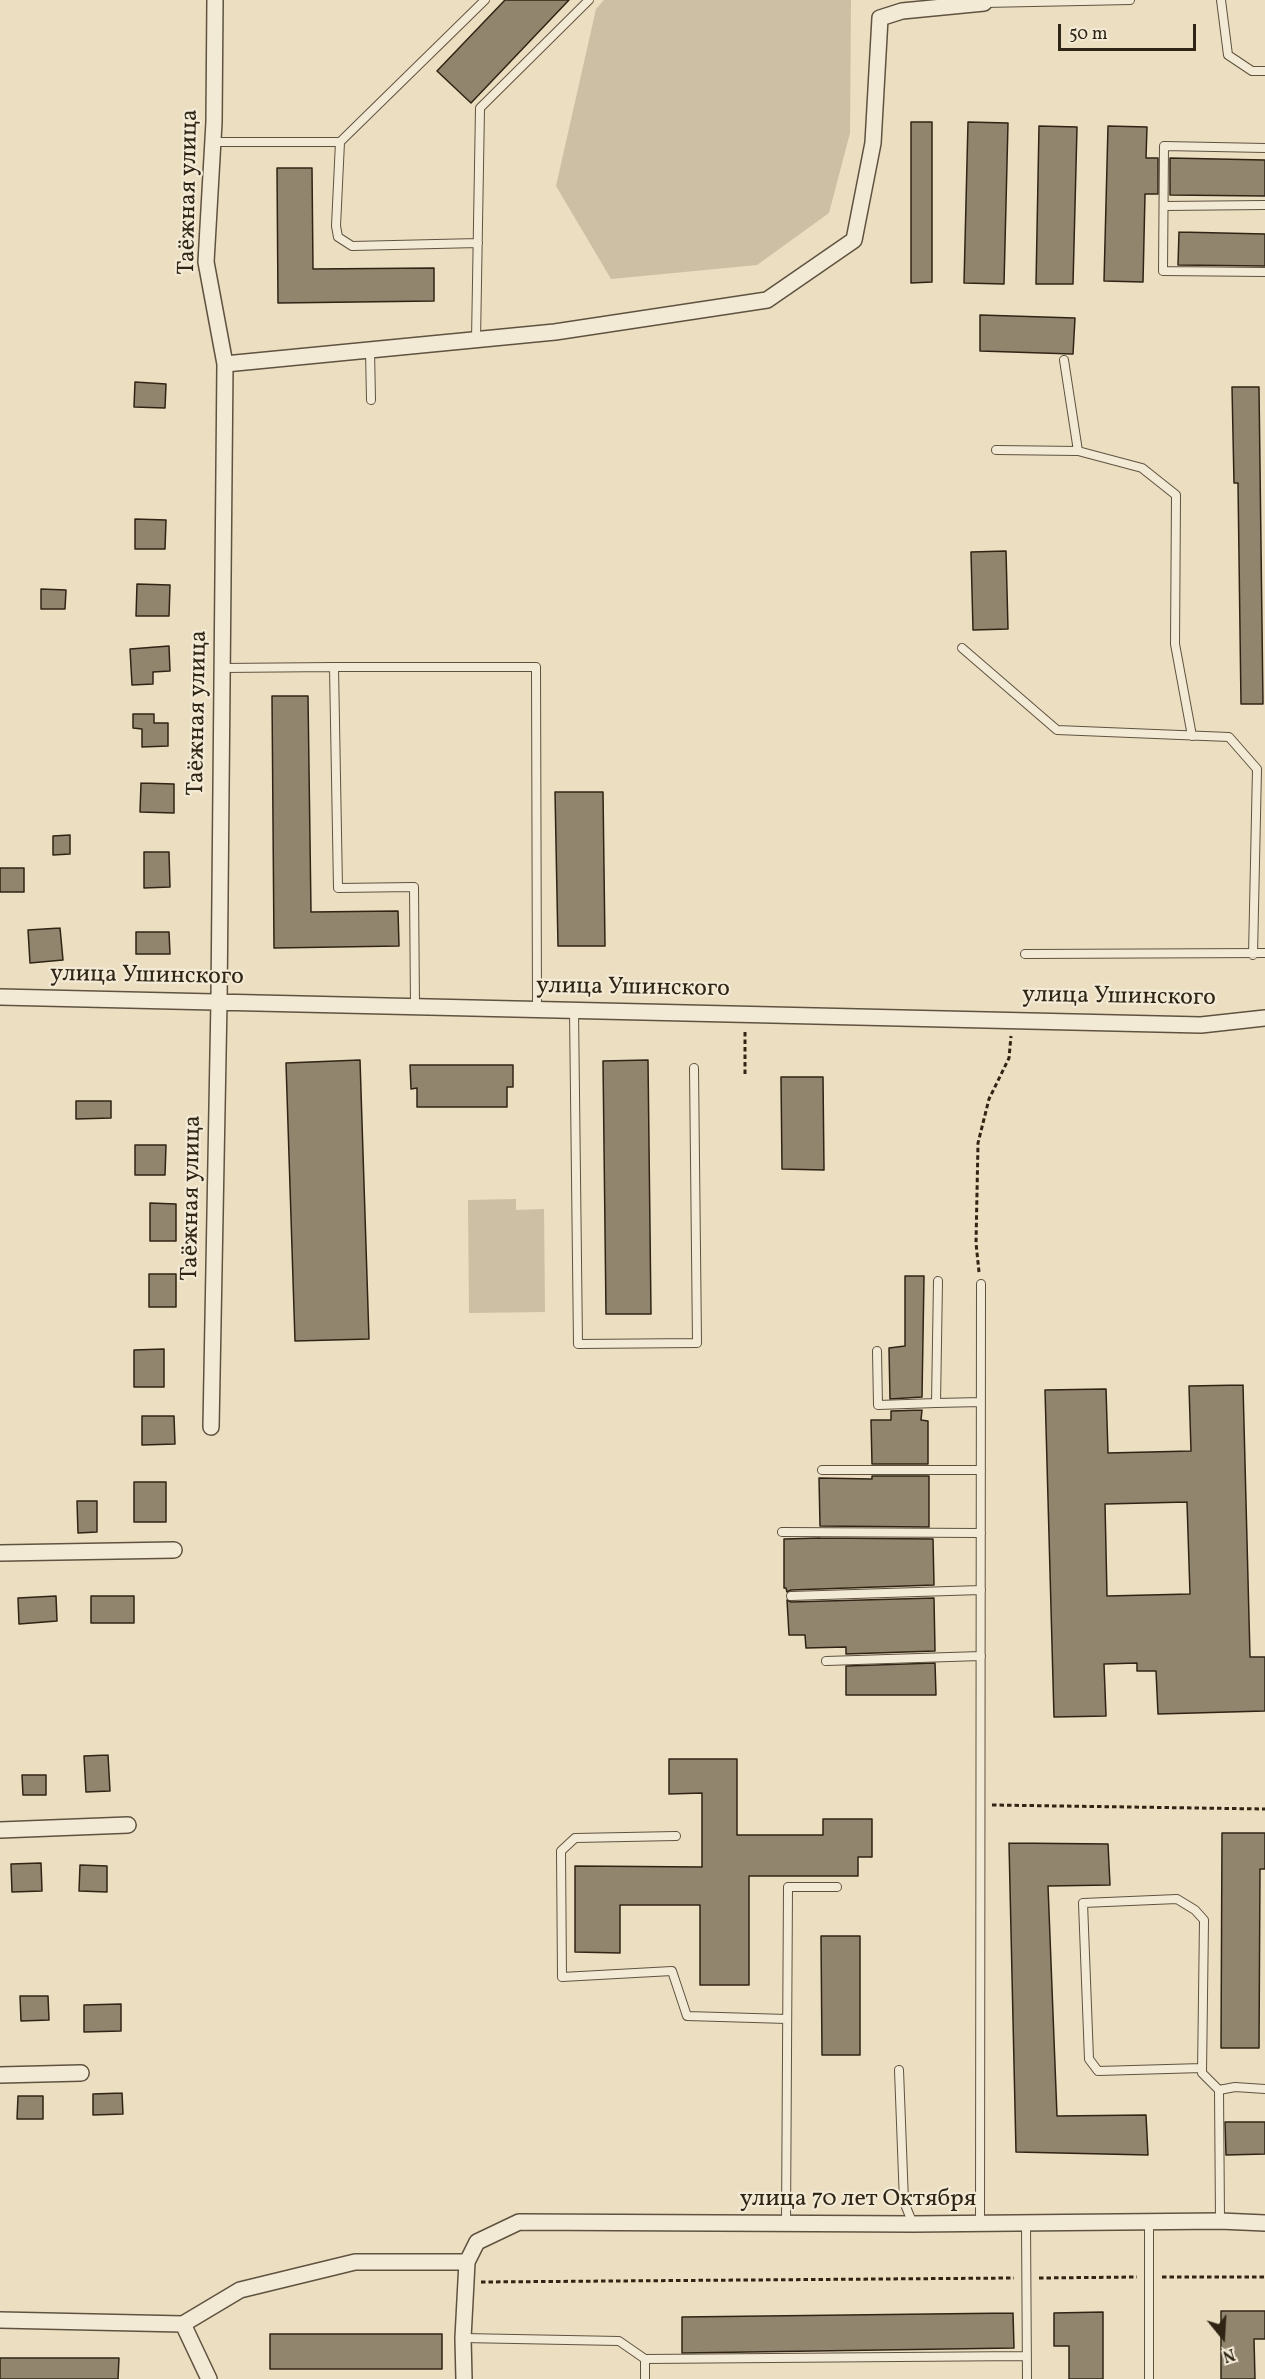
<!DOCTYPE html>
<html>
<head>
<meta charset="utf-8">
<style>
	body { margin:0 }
	#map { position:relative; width:1265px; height:2379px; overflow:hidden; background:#ecdec0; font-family:Vollkorn,serif }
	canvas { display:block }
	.north { position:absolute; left:1193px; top:2307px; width:60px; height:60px; -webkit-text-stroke:4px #f3ead6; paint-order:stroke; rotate:162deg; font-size:16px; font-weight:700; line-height:24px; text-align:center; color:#302515 }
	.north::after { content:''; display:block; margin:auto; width:21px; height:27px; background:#302515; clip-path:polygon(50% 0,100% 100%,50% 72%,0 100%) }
	.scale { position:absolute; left:1058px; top:24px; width:138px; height:27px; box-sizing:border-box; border:3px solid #302515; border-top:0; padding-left:8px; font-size:18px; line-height:21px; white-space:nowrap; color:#302515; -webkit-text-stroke:4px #f3ead6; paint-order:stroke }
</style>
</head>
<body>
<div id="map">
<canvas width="1265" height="2379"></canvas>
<div class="north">N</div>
<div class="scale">50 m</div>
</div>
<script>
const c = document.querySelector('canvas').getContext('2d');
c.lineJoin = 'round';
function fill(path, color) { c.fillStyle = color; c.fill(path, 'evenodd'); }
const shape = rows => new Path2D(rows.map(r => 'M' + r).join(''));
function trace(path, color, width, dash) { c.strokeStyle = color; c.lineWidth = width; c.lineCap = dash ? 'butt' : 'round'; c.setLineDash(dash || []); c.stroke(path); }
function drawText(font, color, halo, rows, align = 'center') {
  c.font = font + ' Vollkorn,serif'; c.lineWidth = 4.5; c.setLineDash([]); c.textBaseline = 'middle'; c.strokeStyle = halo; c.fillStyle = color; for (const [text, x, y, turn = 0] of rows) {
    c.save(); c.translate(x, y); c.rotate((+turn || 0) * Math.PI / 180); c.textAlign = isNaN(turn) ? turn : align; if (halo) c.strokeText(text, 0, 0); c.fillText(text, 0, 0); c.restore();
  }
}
fill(shape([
	[604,0,851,0,850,133,829,213,757,265,611,279,556,186,596,9],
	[516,1199,516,1210,544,1209,545,1312,469,1313,468,1200]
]), '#ccbfa3');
const building = shape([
	[505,0,569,0,471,103,437,71,505,0],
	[911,122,932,122,932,282,911,283,911,122],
	[968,122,1008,123,1004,284,964,283,968,122],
	[1039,126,1077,127,1073,284,1036,284,1039,126],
	[1108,126,1147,127,1146,158,1158,158,1158,194,1145,194,1143,282,1104,281,1108,126],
	[1170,158,1265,160,1265,196,1170,195,1170,158],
	[277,168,312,168,313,269,434,268,434,301,278,303,277,168],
	[1179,232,1265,234,1265,266,1178,265,1179,232],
	[980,315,1075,318,1073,354,980,351,980,315],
	[135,382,166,384,165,408,134,407,135,382],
	[1232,387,1259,387,1263,704,1241,704,1238,483,1234,483,1232,387],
	[135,519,166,520,165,549,135,549,135,519],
	[1006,551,1008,629,973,630,971,552,1006,551],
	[137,584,170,585,169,616,136,616,137,584],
	[41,589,66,590,65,609,41,609,41,589],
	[169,646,170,671,153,672,153,684,132,685,130,649,169,646],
	[272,696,308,696,311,912,398,911,399,946,274,948,272,696],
	[133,714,154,714,154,723,168,723,168,746,142,747,142,729,133,728,133,714],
	[141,783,174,784,174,813,140,812,141,783],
	[555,792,603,792,605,946,558,946,555,792],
	[70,835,70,854,53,855,53,836,70,835],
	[144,852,169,852,170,887,144,888,144,852],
	[0,868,24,868,24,892,0,892,0,868],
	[60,928,63,960,30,963,28,930,60,928],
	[136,932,169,932,170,954,136,954,136,932],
	[360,1060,369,1339,295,1341,286,1063,360,1060],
	[648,1060,651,1314,606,1314,603,1061,648,1060],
	[410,1065,513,1065,513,1087,507,1087,507,1107,417,1107,417,1088,411,1089,410,1065],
	[781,1077,823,1077,824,1170,782,1169,781,1077],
	[76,1101,111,1101,111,1118,76,1119,76,1101],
	[135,1145,166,1145,165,1175,135,1175,135,1145],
	[150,1203,176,1204,176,1241,150,1241,150,1203],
	[149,1274,176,1274,176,1307,149,1307,149,1274],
	[905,1276,924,1276,922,1397,890,1399,889,1348,905,1346,905,1276],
	[164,1349,164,1387,134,1387,134,1350,164,1349],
	[1243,1385,1250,1657,1265,1657,1265,1711,1158,1714,1156,1671,1137,1671,1137,1663,1104,1664,1106,1716,1054,1717,1045,1390,1106,1389,1108,1453,1191,1451,1189,1386,1243,1385],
	[1187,1502,1190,1594,1107,1596,1105,1504,1187,1502],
	[922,1410,921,1420,928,1421,928,1464,872,1464,871,1420,891,1420,891,1411,922,1410],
	[142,1416,174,1416,175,1444,142,1445,142,1416],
	[872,1476,929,1476,929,1527,820,1526,819,1478,872,1479,872,1476],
	[134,1482,166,1482,166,1522,134,1522,134,1482],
	[77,1501,97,1501,97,1532,78,1533,77,1501],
	[820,1538,933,1539,934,1585,791,1590,787,1592,786,1588,784,1588,784,1539,820,1538],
	[56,1596,57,1621,19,1624,18,1598,56,1596],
	[91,1596,134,1596,134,1623,91,1623,91,1596],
	[934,1598,935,1651,846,1654,846,1647,806,1648,805,1635,789,1635,787,1600,791,1602,934,1598],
	[935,1663,936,1695,846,1695,846,1666,935,1663],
	[108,1755,110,1791,86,1792,84,1756,108,1755],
	[669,1759,737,1759,737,1835,823,1835,823,1819,872,1819,872,1857,858,1857,858,1876,749,1876,749,1985,700,1985,700,1905,620,1905,620,1953,575,1952,575,1866,702,1867,702,1793,669,1794,669,1759],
	[22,1775,46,1775,46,1795,23,1795,22,1775],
	[1222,1833,1265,1833,1265,1869,1260,1869,1259,2048,1221,2048,1222,1833],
	[1009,1843,1108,1844,1110,1885,1048,1886,1057,2116,1146,2115,1148,2155,1016,2152,1009,1843],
	[41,1863,42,1891,12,1892,11,1864,41,1863],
	[80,1865,107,1866,107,1892,79,1891,80,1865],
	[821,1936,860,1936,860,2055,822,2055,821,1936],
	[20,1996,48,1996,49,2020,21,2021,20,1996],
	[121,2004,121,2031,84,2032,84,2005,121,2004],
	[122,2093,123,2114,93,2115,93,2094,122,2093],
	[18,2096,43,2096,43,2119,17,2119,18,2096],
	[1225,2122,1265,2122,1265,2154,1226,2155,1225,2122],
	[1221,2311,1265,2311,1265,2339,1254,2339,1255,2379,1221,2379,1221,2311],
	[1103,2312,1103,2379,1069,2379,1069,2346,1054,2346,1054,2313,1103,2312],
	[1013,2313,1014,2348,682,2353,682,2317,1013,2313],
	[270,2334,442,2334,442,2369,270,2369,270,2334],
	[0,2358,119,2358,118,2379,0,2379,0,2358]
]);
fill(building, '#92856e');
trace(building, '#302515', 1.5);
const lane = shape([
	[1221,0,1228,55,1252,71,1265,71],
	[984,1,984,3,1130,0],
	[213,142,340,142,485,0],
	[340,142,336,226,338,237,352,246,478,243],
	[1265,148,1164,146,1163,271,1265,272],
	[1164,206,1265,205],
	[476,340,480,108,589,0],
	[370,350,371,400],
	[1064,360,1078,451],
	[996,450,1078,451,1142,468,1176,495,1175,644,1192,736],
	[962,648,1057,730,1229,737,1257,769,1253,955],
	[334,667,536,667,537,1009],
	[222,668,334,667,338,888,414,887,415,1006],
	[1025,954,1265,953],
	[574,1010,578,1344,697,1343,694,1068],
	[938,1281,936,1403,981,1402],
	[877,1351,878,1405,936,1403],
	[822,1470,981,1470],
	[782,1532,981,1533],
	[791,1596,981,1590],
	[826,1661,981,1656],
	[676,1836,575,1838,561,1851,562,1977,672,1971,687,2016,787,2019],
	[1202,2068,1098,2071,1089,2059,1083,1903,1177,1899,1195,1910,1204,1920,1202,2073,1219,2090],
	[899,2070,904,2202,913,2224],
	[1220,2221,1219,2090,1235,2087,1265,2089],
	[786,2223,788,1887,837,1887],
	[1026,2223,1027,2379],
	[980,2224,981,1284],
	[463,2338,619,2341,645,2359],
	[645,2379,645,2359,1026,2356],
	[1149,2379,1149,2222]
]);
const street = shape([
	[225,364,555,332,767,300,854,240,873,143,880,18,902,11,984,3],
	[0,997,1201,1025,1265,1018],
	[211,1427,219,1001,225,364,206,262,214,122,215,0],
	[0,1553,174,1550],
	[0,1830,128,1825],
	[0,2075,81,2073],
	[0,2320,183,2324,240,2290,355,2262,467,2262],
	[183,2324,209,2379],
	[464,2379,463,2338,467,2262,477,2242,519,2222,913,2224,1220,2221,1265,2223]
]);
trace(lane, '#5f5340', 10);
trace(street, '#5f5340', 18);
trace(shape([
	[745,1074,745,1031],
	[979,1272,976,1243,978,1143,989,1099,1009,1058,1011,1036],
	[992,1805,1265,1809],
	[1162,2277,1265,2277],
	[1039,2278,1137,2277],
	[481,2282,1014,2278]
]), '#302515', 3, [4.5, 3]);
trace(lane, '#f3ead6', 8);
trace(street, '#f3ead6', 15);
drawText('24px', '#302515', '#f3ead6', [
	["Таёжная улица",190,192,-89],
	["Таёжная улица",199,713,-89],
	["улица Ушинского",147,977,1],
	["улица Ушинского",633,989,1],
	["улица Ушинского",1119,998,1],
	["Таёжная улица",193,1198,-89],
	["улица 70 лет Октября",858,2201]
]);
</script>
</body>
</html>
